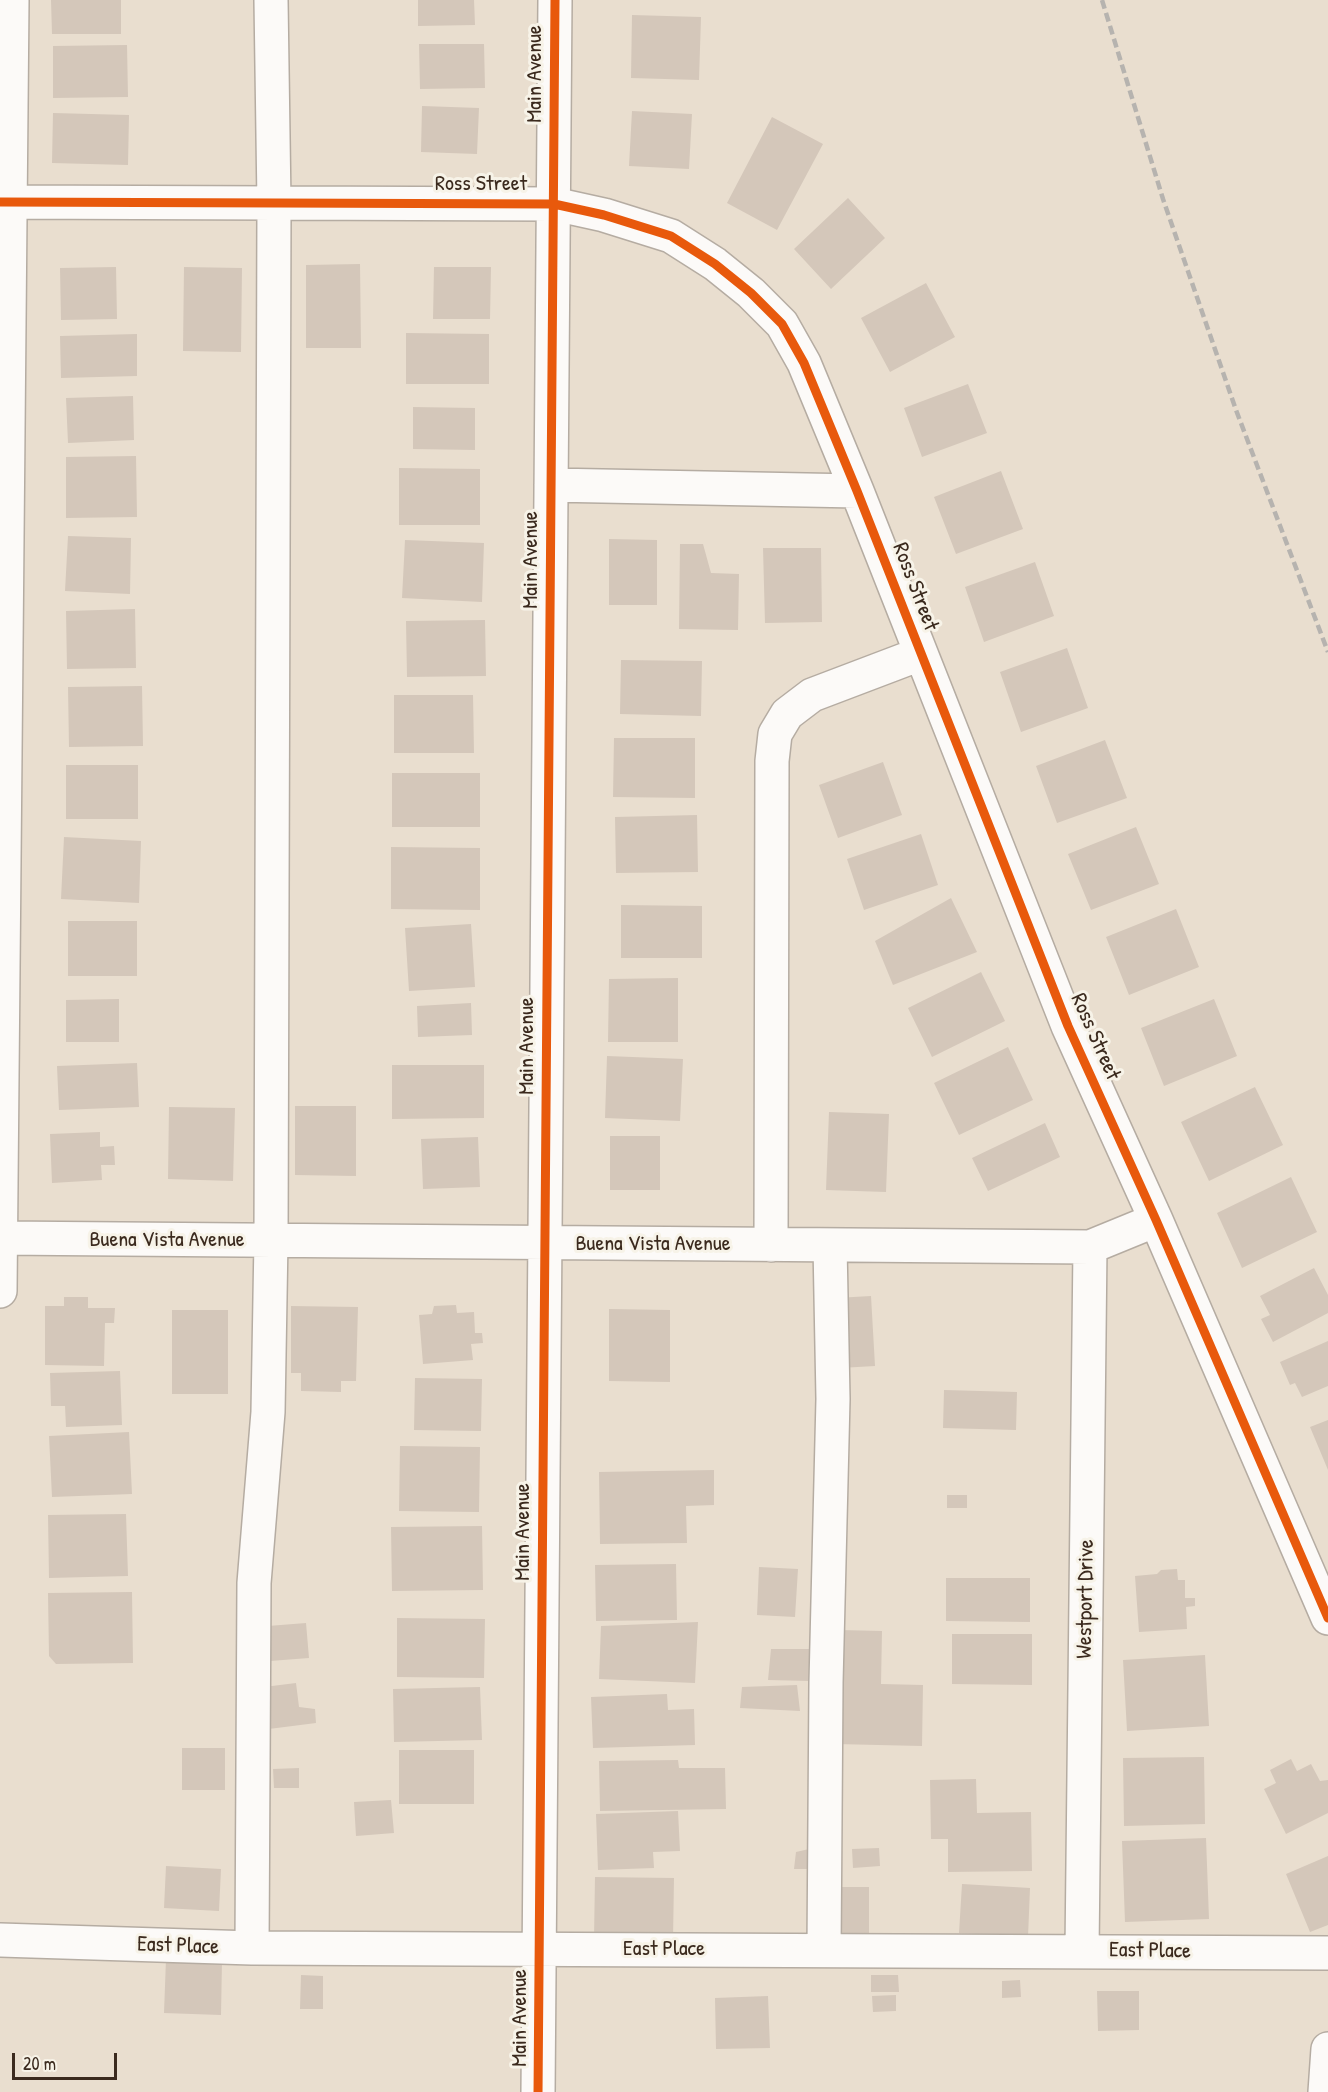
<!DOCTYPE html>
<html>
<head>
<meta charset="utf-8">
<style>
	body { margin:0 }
	#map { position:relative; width:1328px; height:2092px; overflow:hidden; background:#e9decf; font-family:"Patrick Hand",sans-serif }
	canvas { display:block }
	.scale { position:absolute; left:12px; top:2053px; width:105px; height:27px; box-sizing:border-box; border:3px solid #3b2a1e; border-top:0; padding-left:8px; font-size:18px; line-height:21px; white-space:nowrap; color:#3b2a1e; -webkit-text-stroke:4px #f7f3e8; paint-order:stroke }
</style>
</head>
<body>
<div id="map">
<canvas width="1328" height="2092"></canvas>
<div class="scale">20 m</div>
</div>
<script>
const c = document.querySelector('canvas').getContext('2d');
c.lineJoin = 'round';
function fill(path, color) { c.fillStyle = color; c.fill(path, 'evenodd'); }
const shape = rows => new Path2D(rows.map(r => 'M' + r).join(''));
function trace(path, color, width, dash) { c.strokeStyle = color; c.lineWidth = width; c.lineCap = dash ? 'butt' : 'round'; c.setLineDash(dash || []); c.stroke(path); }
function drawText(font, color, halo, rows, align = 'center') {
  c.font = font + ' "Patrick Hand",sans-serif'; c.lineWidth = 6; c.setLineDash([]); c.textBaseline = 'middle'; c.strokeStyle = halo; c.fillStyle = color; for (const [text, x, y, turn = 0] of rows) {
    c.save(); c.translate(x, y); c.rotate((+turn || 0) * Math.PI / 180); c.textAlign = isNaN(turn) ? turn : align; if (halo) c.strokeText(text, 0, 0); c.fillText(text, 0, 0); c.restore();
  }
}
fill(shape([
	[51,0,121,0,121,34,52,34],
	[418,0,474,0,475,25,418,26],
	[632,15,701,17,699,80,631,78],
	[419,44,484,44,485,88,420,89],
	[127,45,128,97,53,98,53,46],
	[422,106,479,108,477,154,421,152],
	[632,111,692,114,689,169,629,166],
	[53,113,129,115,128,165,52,163],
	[772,117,823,144,777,230,727,203],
	[848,198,885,238,831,289,794,249],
	[360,264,361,348,306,348,306,265],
	[116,267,117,319,61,320,60,268],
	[184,267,242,268,241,352,183,351],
	[434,267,491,267,490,319,433,319],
	[926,283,955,337,890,372,861,318],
	[406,333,489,334,489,384,406,384],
	[137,334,137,376,61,378,60,336],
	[968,384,987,433,922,457,904,408],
	[133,396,134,440,68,443,66,398],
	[413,407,475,408,475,450,413,449],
	[136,456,137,517,66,518,66,457],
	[399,468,480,469,480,525,399,525],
	[1001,471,1023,529,956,554,934,497],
	[68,536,131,538,130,594,65,591],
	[609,539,657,540,657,605,609,605],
	[405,540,484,543,482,602,402,598],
	[680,544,703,544,711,573,739,574,738,630,679,629],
	[763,548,821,548,822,622,765,623],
	[1035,562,1054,616,984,642,965,587],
	[135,609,136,668,67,669,66,611],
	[485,620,486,676,407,677,406,621],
	[1067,648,1088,708,1021,732,1000,672],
	[621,660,702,661,701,716,620,714],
	[142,686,143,746,69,747,68,687],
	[394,695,473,695,474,753,394,753],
	[614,738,695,738,695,798,613,797],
	[1105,740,1127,798,1057,823,1036,766],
	[883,762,902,815,838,838,819,785],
	[66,765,138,765,138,819,66,819],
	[392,773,480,773,480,827,392,827],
	[697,815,698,872,616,873,615,817],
	[1136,827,1159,884,1091,910,1068,854],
	[921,834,938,885,864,910,847,859],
	[64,837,141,841,139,903,61,899],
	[391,847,480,848,480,910,391,909],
	[951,898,977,952,893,985,875,941],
	[621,905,702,906,702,958,621,958],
	[1176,909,1199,967,1129,995,1106,937],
	[68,921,137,921,137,976,68,976],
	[471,924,475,987,409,991,405,928],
	[981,972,1005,1021,932,1057,908,1008],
	[678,978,678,1042,608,1042,609,979],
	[119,999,119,1042,66,1042,66,1000],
	[1214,999,1237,1056,1164,1086,1141,1028],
	[471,1003,472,1035,418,1037,417,1006],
	[1008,1047,1033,1100,959,1135,934,1083],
	[607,1056,683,1059,680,1121,605,1118],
	[137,1063,139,1107,59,1110,57,1066],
	[392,1065,484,1065,484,1118,392,1119],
	[1255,1087,1283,1145,1209,1181,1181,1122],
	[295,1106,356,1106,356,1176,295,1175],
	[169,1107,235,1108,233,1181,168,1179],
	[829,1112,889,1114,886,1192,826,1190],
	[1045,1123,1060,1157,988,1191,972,1158],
	[100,1132,100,1147,114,1146,115,1165,101,1165,102,1180,52,1183,50,1134],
	[610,1136,660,1136,660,1190,610,1190],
	[478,1137,480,1187,423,1189,421,1139],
	[1291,1177,1317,1232,1242,1268,1217,1213],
	[1314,1268,1328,1295,1328,1313,1273,1342,1261,1319,1270,1315,1260,1296],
	[871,1296,875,1366,840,1368,836,1298],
	[64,1297,88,1297,88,1308,115,1308,114,1323,105,1323,104,1366,45,1365,45,1306,64,1306],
	[456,1305,457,1313,474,1312,475,1333,482,1333,483,1343,471,1344,473,1360,423,1364,419,1315,432,1314,434,1306],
	[291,1306,358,1307,356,1381,341,1381,341,1392,301,1391,301,1373,291,1373],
	[609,1309,670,1310,670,1382,609,1381],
	[172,1310,228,1310,228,1394,172,1394],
	[1328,1341,1328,1386,1302,1397,1295,1383,1290,1385,1280,1362],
	[120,1371,122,1425,66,1427,65,1406,51,1406,50,1373],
	[415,1378,482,1379,481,1431,414,1430],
	[944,1390,1017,1392,1016,1430,943,1428],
	[1328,1420,1328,1470,1310,1427],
	[129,1432,132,1494,52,1497,49,1436],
	[400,1446,480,1447,479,1512,399,1511],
	[714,1470,714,1505,686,1506,687,1543,600,1544,599,1472],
	[947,1495,967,1495,967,1508,947,1508],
	[126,1514,128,1576,49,1578,48,1515],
	[482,1526,483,1590,392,1591,391,1527],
	[676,1564,677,1620,596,1621,595,1565],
	[759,1567,798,1569,795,1617,757,1615],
	[1177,1569,1178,1580,1185,1580,1185,1598,1195,1598,1195,1606,1186,1607,1187,1629,1139,1632,1135,1576,1157,1574,1161,1570],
	[946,1578,1030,1578,1030,1622,946,1621],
	[132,1592,133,1663,56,1664,49,1656,48,1593],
	[397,1618,485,1619,484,1678,397,1677],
	[698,1622,695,1683,599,1679,601,1626],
	[306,1623,309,1658,270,1661,268,1626],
	[839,1630,882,1631,881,1684,923,1685,922,1746,835,1744],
	[952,1634,1032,1634,1032,1685,952,1684],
	[771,1649,809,1649,810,1681,768,1680],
	[1205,1655,1209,1726,1127,1731,1123,1660],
	[296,1683,299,1707,315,1709,316,1723,261,1730,256,1688],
	[797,1685,800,1711,740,1708,742,1687],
	[480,1687,482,1740,394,1742,393,1689],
	[667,1694,668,1710,694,1709,695,1745,593,1748,591,1697],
	[182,1748,225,1748,225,1790,182,1790],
	[399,1750,474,1750,474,1804,399,1804],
	[1204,1757,1205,1824,1124,1826,1123,1758],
	[1291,1759,1297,1771,1311,1764,1320,1781,1328,1780,1328,1813,1286,1834,1264,1789,1276,1783,1270,1770],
	[678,1760,679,1768,725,1768,726,1809,600,1811,599,1761],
	[299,1768,299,1788,274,1788,273,1769],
	[976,1779,977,1813,1031,1812,1032,1871,948,1872,948,1839,931,1839,930,1780],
	[391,1800,394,1833,356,1836,354,1802],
	[678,1811,680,1851,653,1852,654,1868,598,1870,596,1814],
	[1206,1838,1209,1919,1125,1922,1122,1841],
	[879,1848,880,1866,853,1868,852,1849],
	[809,1849,811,1869,794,1869,796,1852],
	[1328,1856,1328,1925,1310,1932,1286,1874],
	[166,1866,221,1869,219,1911,164,1908],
	[595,1877,674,1878,673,1940,594,1939],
	[962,1884,1030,1888,1028,1937,959,1933],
	[834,1887,869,1887,869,1937,834,1937],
	[166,1959,222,1960,221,2015,164,2013],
	[301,1975,323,1976,323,2009,300,2009],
	[871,1975,898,1975,899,1992,871,1992],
	[1020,1980,1021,1997,1002,1998,1002,1981],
	[1097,1991,1139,1991,1139,2030,1098,2031],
	[896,1995,896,2011,873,2012,872,1996],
	[768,1996,770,2048,716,2049,715,1998]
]), '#d4c7ba');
const minor = shape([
	[0,202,554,204,604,215,671,236,715,264,751,293,782,324,804,363,857,491,1068,1026,1156,1220,1328,1618],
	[551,485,857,491],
	[0,1238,1090,1247,1156,1220],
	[771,1245,772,761,775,734,787,714,812,695,920,654],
	[0,1291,12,0],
	[0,1940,252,1948,1328,1953],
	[252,1948,254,1583,268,1412,271,1240,274,203,271,0],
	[824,1950,826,1683,833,1399,830,1245],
	[1082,1950,1090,1247],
	[538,2092,555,0],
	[1325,2092,1328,2049]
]);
trace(minor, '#b5aca2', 36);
trace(minor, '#fcfaf8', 33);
trace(shape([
	[1102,0,1163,199,1236,410,1328,652]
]), '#b6b3af', 4.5, [9, 4.5]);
trace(shape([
	[0,202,554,204,604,215,671,236,715,264,751,293,782,324,804,363,857,491,1068,1026,1156,1220,1328,1618],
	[538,2092,555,0]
]), '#e8590c', 9);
drawText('22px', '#3b2a1e', '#f7f3e8', [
	["Main Avenue",535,74,-90],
	["Ross Street",481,184],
	["Main Avenue",531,560,-90],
	["Ross Street",915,587,69],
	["Ross Street",1095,1037,66],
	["Main Avenue",527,1046,-90],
	["Buena Vista Avenue",167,1240],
	["Buena Vista Avenue",653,1244],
	["Main Avenue",523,1532,-90],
	["Westport Drive",1086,1599,-89],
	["East Place",178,1946,2],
	["East Place",664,1949],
	["East Place",1150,1951,1],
	["Main Avenue",520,2018,-90]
]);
</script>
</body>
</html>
